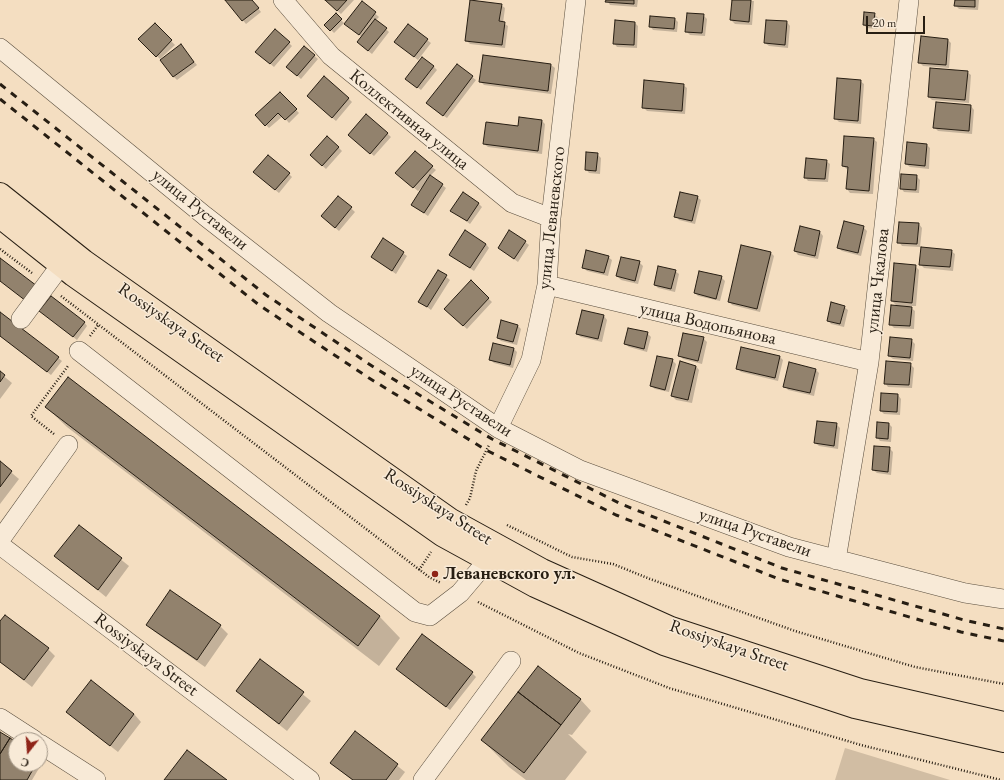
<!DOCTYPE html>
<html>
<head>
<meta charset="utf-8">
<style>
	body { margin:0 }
	#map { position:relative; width:1004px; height:780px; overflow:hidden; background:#f4dec1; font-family:"EB Garamond",serif }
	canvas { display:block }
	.north { position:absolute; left:8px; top:732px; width:40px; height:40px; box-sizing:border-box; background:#f8ead7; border:1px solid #a49889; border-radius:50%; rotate:197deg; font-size:11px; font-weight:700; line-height:16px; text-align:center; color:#271e13 }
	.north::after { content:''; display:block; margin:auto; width:14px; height:18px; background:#8f2418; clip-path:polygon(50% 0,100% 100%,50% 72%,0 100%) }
	.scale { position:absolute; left:866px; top:16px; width:59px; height:18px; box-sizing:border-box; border:2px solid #271e13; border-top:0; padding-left:5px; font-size:12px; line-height:14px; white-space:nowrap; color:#271e13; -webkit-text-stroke:3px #f8ead7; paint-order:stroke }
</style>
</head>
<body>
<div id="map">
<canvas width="1004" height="780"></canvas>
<div class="north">С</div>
<div class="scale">20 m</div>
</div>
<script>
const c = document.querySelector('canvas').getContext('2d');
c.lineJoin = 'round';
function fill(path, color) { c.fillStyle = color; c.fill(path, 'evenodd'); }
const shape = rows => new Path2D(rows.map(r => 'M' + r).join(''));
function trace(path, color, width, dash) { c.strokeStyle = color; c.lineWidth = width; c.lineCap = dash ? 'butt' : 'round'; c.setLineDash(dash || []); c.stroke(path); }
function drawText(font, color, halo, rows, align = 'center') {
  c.font = font + ' "EB Garamond",serif'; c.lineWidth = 3; c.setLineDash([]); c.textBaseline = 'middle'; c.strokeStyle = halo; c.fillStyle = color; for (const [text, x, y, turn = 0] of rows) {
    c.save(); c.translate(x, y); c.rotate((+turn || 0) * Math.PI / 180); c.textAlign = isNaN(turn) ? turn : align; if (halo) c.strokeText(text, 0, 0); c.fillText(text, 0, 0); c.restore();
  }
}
fill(shape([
	[845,748,950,780,835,780]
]), '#d1bda3');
fill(shape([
	[226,0,252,0,261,12,246,24],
	[326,0,354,0,341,14],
	[607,0,638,0,637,7,610,5],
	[733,0,754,1,752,25,735,24,731,20],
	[956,0,979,0,978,10,959,9,955,5],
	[362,2,379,17,376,20,389,32,372,54,362,46,362,37,349,27],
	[501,5,505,8,503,23,508,26,505,48,470,44,466,40],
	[874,14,878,18,877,29,867,28,864,25],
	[336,15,344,23,334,33,326,25],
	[703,15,707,19,705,36,690,35,686,31],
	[675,19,678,22,677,32,653,30,650,26],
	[787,22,790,26,788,48,769,46,765,43],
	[635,23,638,26,637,48,617,47,614,43],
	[155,25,175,45,160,59,140,39],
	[427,40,431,43,418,60,395,42],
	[948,40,951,43,949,68,923,66,919,62],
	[289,43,292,46,274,67,260,55],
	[181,46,197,65,177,80,173,76],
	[304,47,318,59,301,79,291,70],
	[484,56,551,65,555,68,551,94,484,85,481,82],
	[433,66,437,70,421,90,410,82],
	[967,72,971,75,969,103,932,100,929,97],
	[472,77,476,80,447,118,431,107],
	[860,81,864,84,861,124,839,122,835,118],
	[683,85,687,88,685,114,647,111,643,107],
	[280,93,299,113,289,123,283,116,269,128,256,115],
	[348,98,352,102,336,121,312,100],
	[971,106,974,110,972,134,938,131,934,127],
	[367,115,391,137,374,156,353,138],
	[542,121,545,124,542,154,488,147,484,144],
	[873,139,877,142,873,194,850,193,847,189,848,170,843,166],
	[927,145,930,148,929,169,910,167,906,164],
	[338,147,342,151,326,169,315,159],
	[597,154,601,158,600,174,589,173,586,169],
	[826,161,830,164,828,182,808,181,805,177],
	[432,167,436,170,430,176,446,188,428,216,412,205,427,182,418,191,400,176],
	[289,174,292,177,279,193,258,176],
	[916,176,920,180,919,193,904,192,901,188],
	[339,197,355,212,339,231,326,220],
	[697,197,701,200,695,224,679,220,676,216],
	[478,203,482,207,470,224,452,211],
	[919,224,922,228,920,247,902,246,899,242],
	[863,227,867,231,861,256,842,251,838,248],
	[801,228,820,232,823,236,818,259,798,255,795,251],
	[525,242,529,245,518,262,499,248],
	[486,244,489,248,474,271,450,255],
	[951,251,955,254,953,271,924,268,920,264],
	[770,252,774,256,760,312,732,305,729,301],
	[403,253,407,256,396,274,372,257],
	[608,257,612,260,608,276,587,271,583,267],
	[639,262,643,266,638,284,621,280,617,276],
	[915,266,919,270,916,306,909,306,915,311,914,329,894,328,890,324,898,307,892,301],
	[439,271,450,280,431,310,419,301],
	[675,271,679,274,675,292,658,288,655,285],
	[721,277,725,281,720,301,698,296,695,293],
	[471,282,492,302,467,329,445,309],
	[844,307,848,310,844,327,831,324,828,320],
	[0,313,62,361,51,375,0,336],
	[44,314,84,322,87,326,77,340],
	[604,316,607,320,602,342,581,337,577,334],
	[517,325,521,329,517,345,501,341,498,338],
	[647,333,651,337,647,352,629,347,625,344],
	[703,338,707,342,702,364,683,359,679,355],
	[911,340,915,344,913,361,893,359,889,356],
	[514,349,517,352,513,368,494,363,491,360],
	[780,357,783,360,778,381,741,372,737,368],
	[672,360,676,364,669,392,655,389,651,386],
	[680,363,696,366,699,370,692,403,676,400,672,396],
	[910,364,914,368,912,388,888,387,885,383],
	[816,370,819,373,814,396,788,390,785,386],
	[0,373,12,383,0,399],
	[68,379,380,617,400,638,379,666,67,427,46,407],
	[898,395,901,399,900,415,884,414,881,411],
	[836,424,840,428,838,449,819,446,815,443],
	[889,424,892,427,891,442,880,441,877,437],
	[889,448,893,452,891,475,877,473,873,470],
	[0,463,19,479,0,504],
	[79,526,129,566,106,597,56,556],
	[0,623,48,649,55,656,32,687,0,662],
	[147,625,220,626,228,634,205,667,155,632],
	[260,660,311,701,287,731,237,691],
	[401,672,472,673,476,677,450,710],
	[580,699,591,711,572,735,568,734,587,752,565,780,526,780,509,767,482,740],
	[67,712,134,714,141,722,118,752],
	[355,732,405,772,399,780,352,780,331,763],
	[0,733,16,743,16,764,40,764,40,757,44,760,32,780,0,780]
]), '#0003');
const building = shape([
	[225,0,252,0,259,8,242,21,225,0],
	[325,0,347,0,337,11,325,0],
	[470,0,502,4,499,21,505,22,502,45,465,41,470,0],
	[606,0,634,0,634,4,605,2,606,0],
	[732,0,751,0,749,22,730,20,732,0],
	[955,0,975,0,975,7,954,6,955,0],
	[362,1,376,12,359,35,344,24,362,1],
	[864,12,875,13,873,26,863,25,864,12],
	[336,13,342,19,330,31,324,25,336,13],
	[687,13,704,14,702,33,685,32,687,13],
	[650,16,675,18,674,29,649,27,650,16],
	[375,19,387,28,368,51,357,42,375,19],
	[615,20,635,22,634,45,613,44,615,20],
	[766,20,787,21,785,45,764,43,766,20],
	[155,23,172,40,156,57,138,39,155,23],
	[408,24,428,39,414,57,394,42,408,24],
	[275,29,290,42,270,64,255,52,275,29],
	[921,36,948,39,946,65,918,63,921,36],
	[181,44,194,62,173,77,160,60,181,44],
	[304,46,315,55,297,76,286,67,304,46],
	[483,55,551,64,548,91,479,82,483,55],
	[422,57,434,66,417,88,405,79,422,57],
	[457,64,473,76,443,116,426,103,457,64],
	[930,68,968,71,965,100,928,97,930,68],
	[324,76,349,98,332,118,307,96,324,76],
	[837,78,861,80,858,121,834,119,837,78],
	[644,80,684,84,682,111,642,108,644,80],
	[280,92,297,109,285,120,278,113,265,126,255,115,280,92],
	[936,102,971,105,969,131,933,128,936,102],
	[366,114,388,133,370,154,348,135,366,114],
	[519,117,542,120,538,151,483,144,486,122,518,126,519,117],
	[327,136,339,147,322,166,310,155,327,136],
	[844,136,874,138,869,191,846,189,848,167,842,166,844,136],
	[907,142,927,144,925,166,905,164,907,142],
	[415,151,433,166,413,188,395,173,415,151],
	[586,152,598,153,596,171,585,170,586,152],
	[268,155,290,173,275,190,253,172,268,155],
	[806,158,827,160,825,179,804,178,806,158],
	[901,174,917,175,916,190,900,189,901,174],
	[430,175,443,184,424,213,411,205,430,175],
	[463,192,479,203,467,221,450,211,463,192],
	[680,192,698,196,692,221,674,217,680,192],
	[338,196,352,207,335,228,321,216,338,196],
	[844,221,864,226,858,253,837,248,844,221],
	[899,222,919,223,917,244,897,243,899,222],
	[800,226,820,231,815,256,794,251,800,226],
	[465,230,486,244,470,268,449,255,465,230],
	[509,230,526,241,514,259,498,248,509,230],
	[383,238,404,252,392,271,371,257,383,238],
	[741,245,771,252,757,309,728,302,741,245],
	[921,247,952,250,950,267,919,265,921,247],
	[586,250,609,256,604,273,582,268,586,250],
	[621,257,640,261,635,281,616,276,621,257],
	[0,258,37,286,26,301,0,281,0,258],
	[894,263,916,265,912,303,891,301,894,263],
	[658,266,676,270,671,289,654,285,658,266],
	[438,270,447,275,427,307,418,302,438,270],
	[699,271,722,276,716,299,694,293,699,271],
	[471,280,489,298,463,326,444,309,471,280],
	[51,296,85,322,73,337,39,311,51,296],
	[831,302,845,306,840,324,827,321,831,302],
	[891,305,912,307,910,326,889,325,891,305],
	[582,310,604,315,598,339,576,334,582,310],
	[0,312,59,357,47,372,0,336,0,312],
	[501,320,518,325,513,342,497,338,501,320],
	[628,328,648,332,644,349,624,344,628,328],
	[683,333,704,337,698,361,678,356,683,333],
	[890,337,912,339,910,358,888,356,890,337],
	[493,343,514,348,510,365,489,360,493,343],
	[741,347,780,356,775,378,736,369,741,347],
	[657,356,673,359,665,390,650,386,657,356],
	[680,361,696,366,688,400,671,396,680,361],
	[886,361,911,363,909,385,884,384,886,361],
	[789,362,816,369,810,393,783,387,789,362],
	[0,371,5,375,0,382,0,371],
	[68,377,380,616,358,646,45,407,68,377],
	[881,393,898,394,897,412,880,411,881,393],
	[817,421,837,423,834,446,814,443,817,421],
	[877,422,889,423,888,439,876,438,877,422],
	[874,446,890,447,888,472,872,470,874,446],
	[0,461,12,471,0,487,0,461],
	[79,525,122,558,98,590,54,556,79,525],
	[170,590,221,625,197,660,146,625,170,590],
	[5,615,49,648,24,680,0,662,0,621,5,615],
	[422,634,473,672,446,707,396,669,422,634],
	[260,659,304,692,279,724,236,691,260,659],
	[538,666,581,699,561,725,518,692,538,666],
	[91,680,134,714,110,746,66,712,91,680],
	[518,692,561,725,524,773,481,740,518,692],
	[355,731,398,764,386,780,353,780,330,763,355,731],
	[0,732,10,738,0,754,0,732],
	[10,738,16,742,16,764,36,764,27,780,0,780,0,754,10,738],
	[187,750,227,780,164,780,187,750]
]);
fill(building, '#92826d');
trace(building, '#271e13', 1);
const minor = shape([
	[283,0,331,56,512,203,551,218],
	[0,48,205,216,329,313,498,428,580,470,789,547,965,593,1004,599],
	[547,285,869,362],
	[21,319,61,265],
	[79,351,415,612,430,616,460,593,488,560],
	[498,428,531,360,547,285,551,218,576,0],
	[0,540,68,445],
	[0,545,310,780],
	[836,560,869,362,909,0],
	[0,718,34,740],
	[40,744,96,780],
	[423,780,511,661]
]);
const major = shape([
	[0,194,84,261,451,520,542,570,671,628,860,690,1004,723],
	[0,217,73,275,442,535,535,586,664,644,855,707,1004,741]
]);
trace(minor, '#5a4e3e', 20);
trace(major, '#271e13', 24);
trace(shape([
	[0,249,32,273],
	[61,296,429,577,441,583],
	[90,336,99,324],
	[54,434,31,416,68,366],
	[466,505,470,498,476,471,489,445],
	[507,525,572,557,613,564,650,579,795,631,915,667,1004,684],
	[419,570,431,552],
	[478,602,579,653,669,688,861,745,1001,780]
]), '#271e13', 2.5, [1, 2]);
trace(minor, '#f8ead7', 19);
trace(major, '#f4dec1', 22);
trace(shape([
	[0,84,266,295,375,368,492,439,621,504,782,568,964,620,1004,629],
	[0,99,259,305,369,378,486,450,616,515,779,579,961,632,1004,641]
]), '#271e13', 3, [7, 7]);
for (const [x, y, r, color] of [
	[435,574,4,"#8f2418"]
]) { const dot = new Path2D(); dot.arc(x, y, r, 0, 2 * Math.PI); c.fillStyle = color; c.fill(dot); trace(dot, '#f8ead7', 1.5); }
drawText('18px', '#271e13', '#f8ead7', [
	["Коллективная улица",409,120,39],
	["улица Руставели",200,210,39],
	["улица Леваневского",552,218,-84],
	["улица Чкалова",878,281,-84],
	["Rossiyskaya Street",171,323,35],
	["улица Водопьянова",708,324,13],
	["улица Руставели",461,401,33],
	["Rossiyskaya Street",438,507,33],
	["улица Руставели",755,533,19],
	["Rossiyskaya Street",729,646,19],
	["Rossiyskaya Street",146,655,37]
]);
drawText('bold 18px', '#271e13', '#f8ead7', [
	["Леваневского ул.",443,574]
], 'left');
</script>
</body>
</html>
